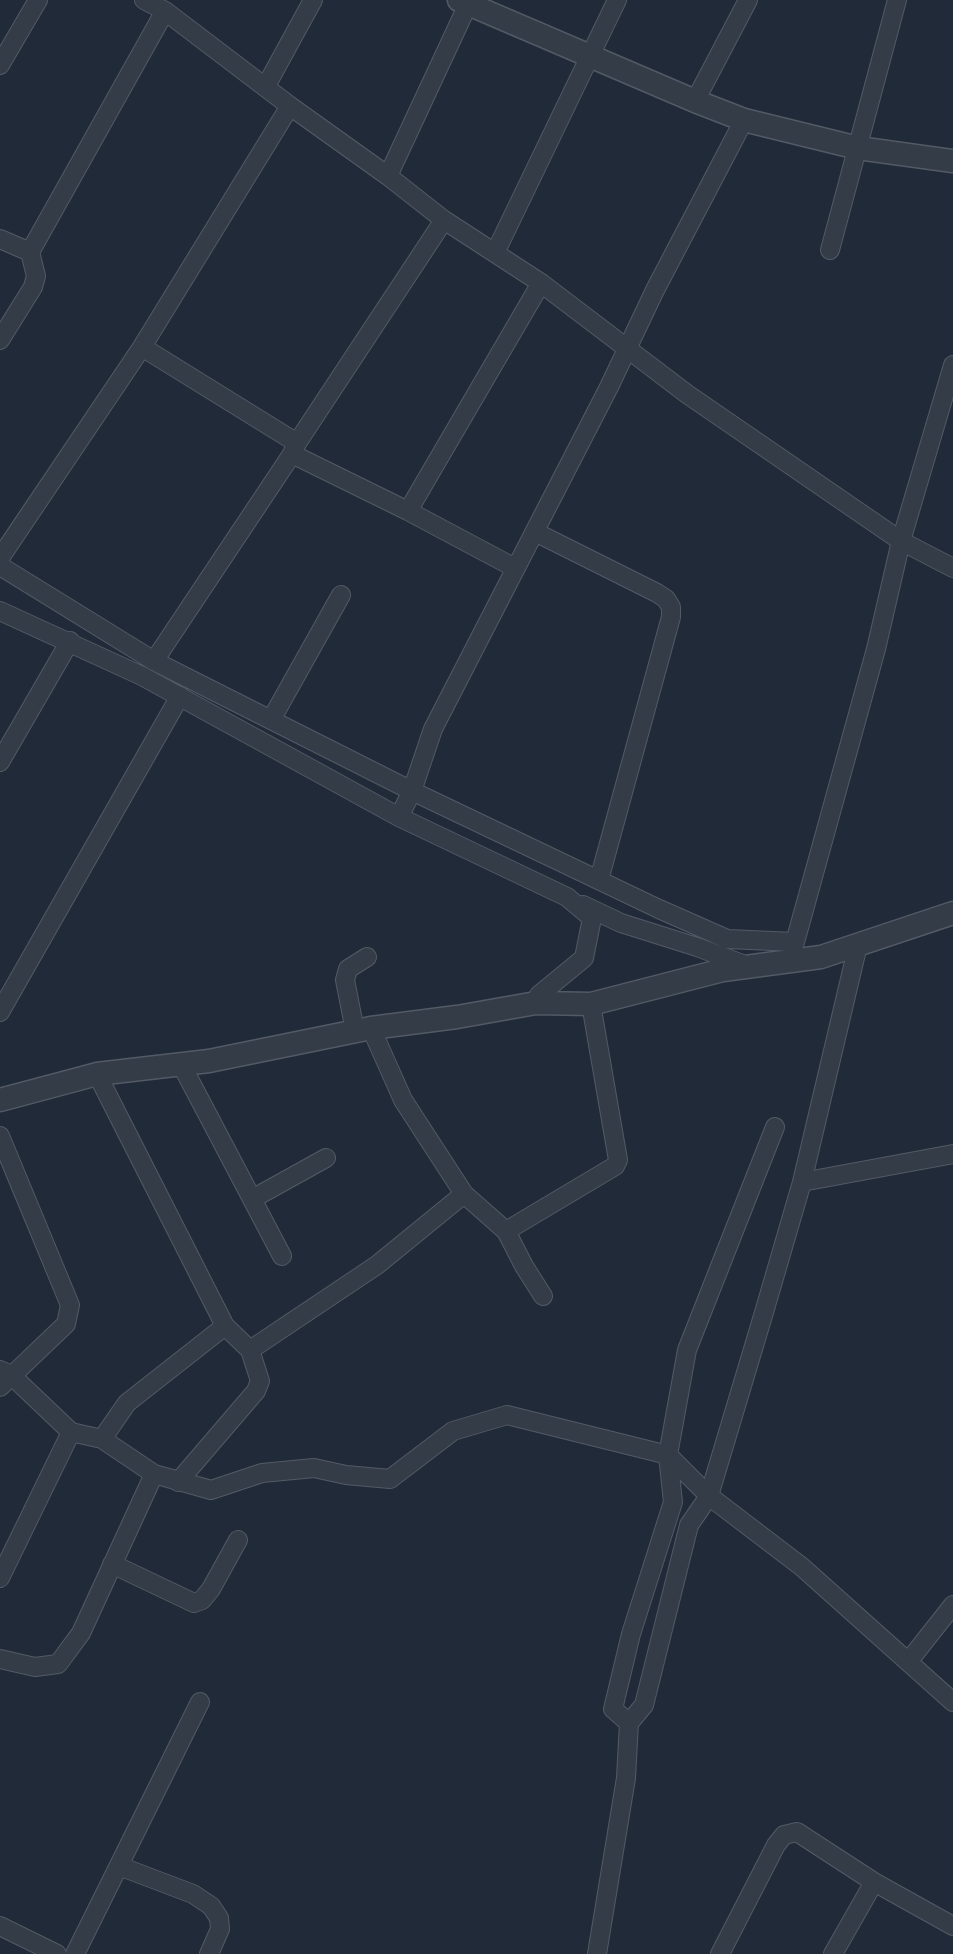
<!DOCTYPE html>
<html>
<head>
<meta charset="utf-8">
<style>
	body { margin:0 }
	canvas { display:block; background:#212a38 }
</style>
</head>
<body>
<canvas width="953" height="1954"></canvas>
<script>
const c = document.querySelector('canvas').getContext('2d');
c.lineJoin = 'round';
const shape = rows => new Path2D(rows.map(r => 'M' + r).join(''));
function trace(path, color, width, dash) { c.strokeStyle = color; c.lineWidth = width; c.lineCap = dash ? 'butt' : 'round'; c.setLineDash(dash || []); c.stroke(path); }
const minor = shape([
	[144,0,165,11,290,106,388,176,444,220,541,283,687,394,901,541,953,568],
	[0,65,38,0],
	[266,86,313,0],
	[695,101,748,0],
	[388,176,470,0],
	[444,220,297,443,292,454,408,511,515,568],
	[0,239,30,252,36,276,33,287,0,340],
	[830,250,897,0],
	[496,251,617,0],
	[30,252,165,11],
	[142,347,297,443],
	[408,511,541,283],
	[535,532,657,593,666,599,671,607,671,617,599,880],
	[0,558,142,347,290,106],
	[0,566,154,661,412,791,659,909,727,939,795,942],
	[0,611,142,676,399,817,567,897,592,918,584,958,539,995,536,1003],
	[154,661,292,454],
	[271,720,341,595],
	[0,762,70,641],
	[399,817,412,791,433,729,609,387,655,290,744,120],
	[583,905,621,923,697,947,748,966],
	[792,953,876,649,901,541,953,365],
	[0,1012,180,696],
	[371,1028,403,1100,464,1194,506,1231,524,1266,543,1296],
	[355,1031,345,980,348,969,367,957],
	[181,1064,282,1256],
	[97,1074,225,1326,250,1350,260,1381,256,1391,178,1482],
	[0,1136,70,1305,66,1324,0,1387],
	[802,1182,953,1154],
	[252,1199,326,1158],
	[506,1231,615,1166,618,1160,591,1004],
	[250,1350,377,1265,464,1194],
	[0,1370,11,1375,71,1432,102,1439,154,1474,211,1490,262,1473,314,1468,346,1475,390,1479,453,1431,507,1415,668,1455,709,1496,802,1567,953,1702],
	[102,1439,127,1403,225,1326],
	[112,1564,194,1603,202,1600,211,1589,238,1540],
	[0,1578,71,1432],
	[0,1659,35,1667,58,1664,64,1656,81,1633,154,1474],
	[908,1662,953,1605],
	[629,1723,613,1709,631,1634,673,1502,668,1455,687,1350,775,1127],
	[119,1866,193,1894,211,1906,219,1918,220,1929,209,1954],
	[0,1926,57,1954],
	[75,1954,200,1702],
	[597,1954,626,1778,629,1723,644,1705,689,1525,709,1496,765,1309,802,1182,858,945],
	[720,1954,776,1845,784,1835,797,1832,874,1882,953,1926],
	[833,1954,874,1882]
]);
const tertiary = shape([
	[459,0,695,101,744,120,858,148,953,161],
	[0,1100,97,1074,209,1061,371,1028,457,1017,536,1003,591,1004,723,970,821,957,953,913]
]);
trace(minor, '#525a66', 20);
trace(tertiary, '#525a66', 25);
trace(minor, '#343c48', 18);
trace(tertiary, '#343c48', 22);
</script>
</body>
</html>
